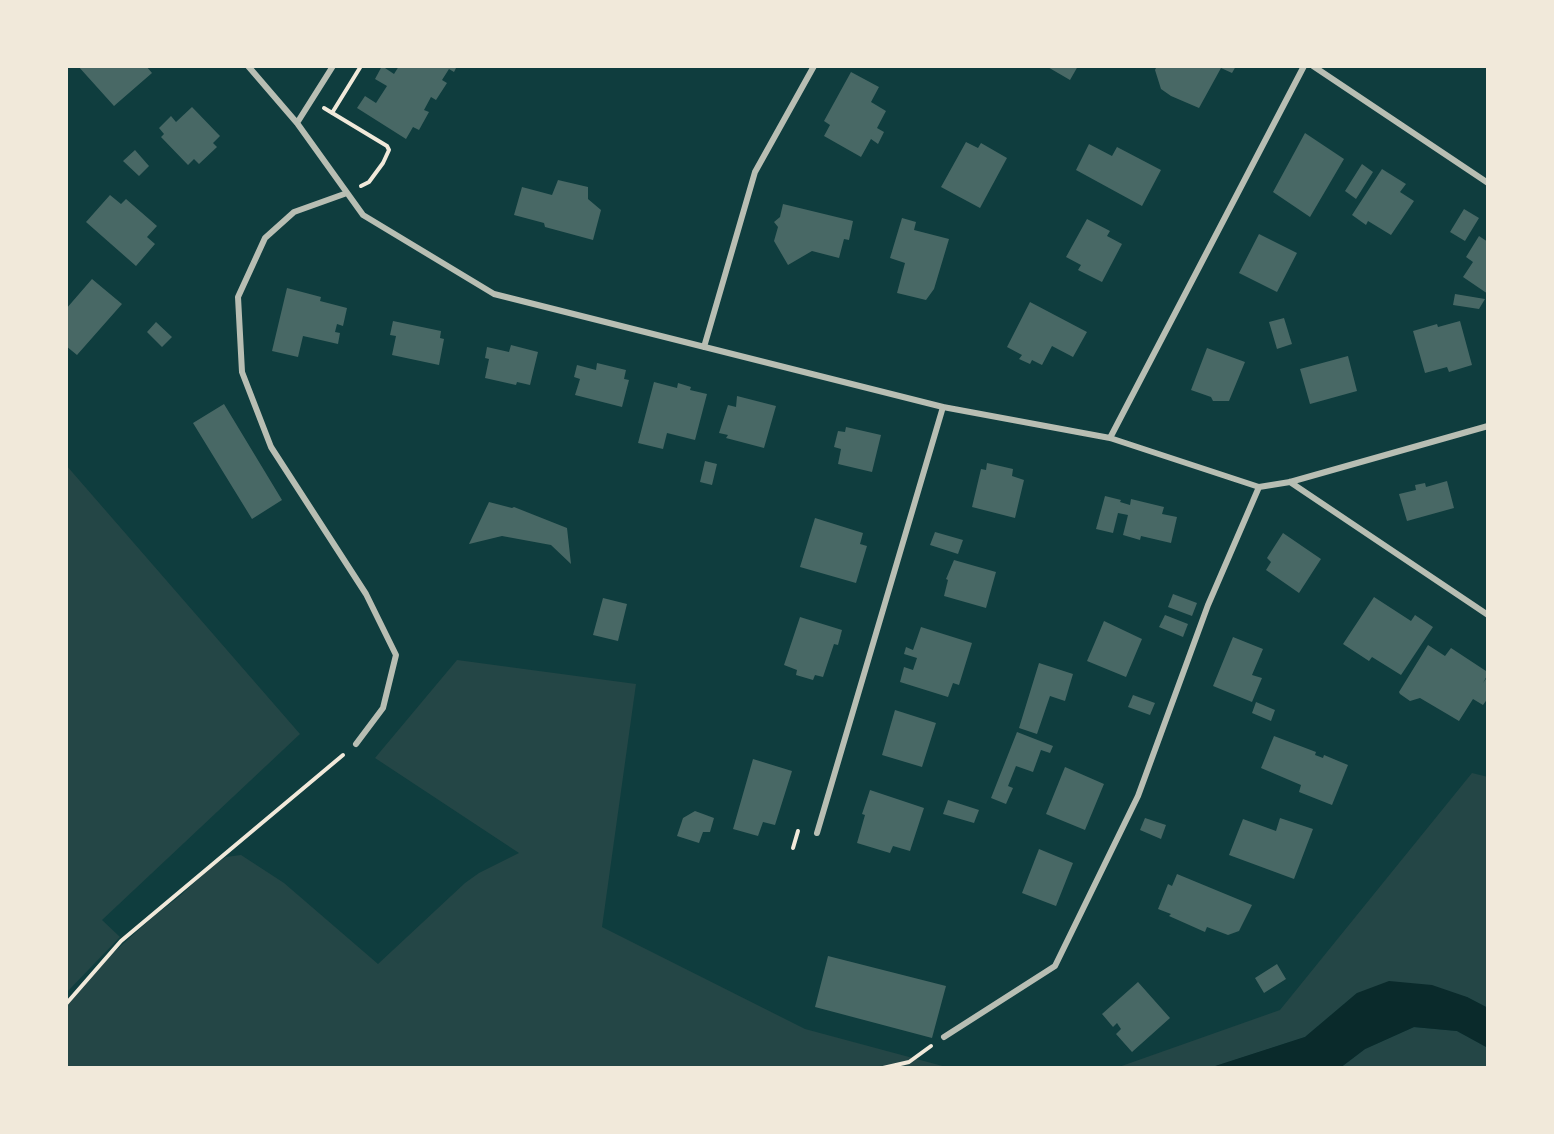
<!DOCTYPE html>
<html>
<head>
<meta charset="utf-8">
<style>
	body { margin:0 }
	#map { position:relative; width:1554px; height:1134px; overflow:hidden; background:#0f3d3e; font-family:"Alegreya Sans",sans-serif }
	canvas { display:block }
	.frame { position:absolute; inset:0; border:68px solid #f1e9da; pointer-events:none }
</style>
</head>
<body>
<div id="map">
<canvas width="1554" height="1134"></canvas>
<div class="frame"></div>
</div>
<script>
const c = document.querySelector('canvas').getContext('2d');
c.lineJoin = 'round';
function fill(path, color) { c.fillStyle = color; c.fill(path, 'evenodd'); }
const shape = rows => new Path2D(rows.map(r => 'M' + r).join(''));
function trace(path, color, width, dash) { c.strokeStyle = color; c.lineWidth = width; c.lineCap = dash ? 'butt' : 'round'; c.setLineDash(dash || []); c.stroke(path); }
fill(shape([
	[66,465,300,734,102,920,120,937,66,993],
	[457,660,636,684,602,927,805,1029,950,1068,66,1068,66,1004,113,953,154,916,180,896,211,867,226,857,241,855,284,883,378,964,465,883,479,873,519,853,375,758],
	[1472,773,1488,777,1488,1008,1467,997,1357,993,1305,1037,1210,1068,1116,1068,1280,1010],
	[1414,1027,1457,1031,1488,1048,1488,1068,1340,1068,1365,1049]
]), '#244646');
fill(shape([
	[1389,981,1432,985,1467,997,1488,1008,1488,1048,1457,1031,1414,1027,1365,1049,1340,1068,1209,1068,1305,1037,1357,993]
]), '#0a2a2b');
fill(shape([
	[78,66,146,66,152,73,114,106],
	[382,66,394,74,399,66,457,66,454,72,449,69,442,80,447,83,436,100,431,97,424,110,429,112,419,130,413,127,406,139,357,108,365,96,376,103,387,86,375,79],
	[1046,66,1078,66,1070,80],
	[1157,66,1236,66,1232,73,1221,68,1199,108,1171,96,1161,89,1155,70],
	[851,72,879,87,871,102,886,111,877,128,884,132,878,144,871,139,861,157,824,136,830,125,824,121],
	[192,107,220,136,213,143,217,147,199,164,194,159,188,165,161,137,164,134,159,128,171,116,176,122],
	[1305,133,1344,159,1310,217,1273,192],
	[966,142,978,148,981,143,1007,158,980,208,941,187],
	[1089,144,1112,156,1117,147,1161,170,1142,206,1076,170],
	[135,150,149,166,139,176,123,161],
	[1362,164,1373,172,1356,199,1345,191],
	[1382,169,1406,184,1400,192,1414,201,1391,235,1368,221,1366,225,1352,215],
	[558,180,588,187,588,199,601,210,593,240,545,227,544,223,514,215,522,187,552,195],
	[110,195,121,204,126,199,157,226,147,237,155,244,136,266,86,222],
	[783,204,853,221,849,240,844,239,839,258,812,251,788,265,774,241,778,227,774,222,780,217],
	[1464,209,1479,218,1465,241,1450,232],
	[902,218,916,222,914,230,949,239,934,289,926,300,897,293,905,263,890,258],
	[1087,219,1110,231,1107,236,1122,244,1102,282,1078,270,1081,265,1066,257],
	[1259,234,1297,253,1277,292,1239,273],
	[1479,236,1488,242,1488,294,1463,277,1473,262,1466,257],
	[92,279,122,304,77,355,66,346,66,309],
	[287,288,321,297,320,301,347,308,343,326,337,324,335,332,340,333,338,344,303,336,298,357,272,351],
	[1455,294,1485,299,1479,309,1453,305],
	[1030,302,1087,332,1073,357,1052,346,1042,365,1032,360,1030,364,1019,359,1022,355,1007,347],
	[1284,318,1292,344,1277,349,1269,322],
	[393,321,441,331,440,338,444,339,439,365,392,355,396,336,390,335],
	[1460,321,1472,365,1449,372,1447,367,1425,373,1413,331,1437,324,1438,327],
	[156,322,172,337,162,347,147,332],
	[511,345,538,352,530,385,517,382,516,385,485,378,489,359,485,358,487,347,509,352],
	[1207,348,1245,362,1229,401,1213,401,1211,397,1191,390],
	[1348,356,1357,391,1310,404,1300,369],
	[597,363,626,370,624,379,629,380,622,407,575,395,580,379,574,377,577,365,596,370],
	[654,382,677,388,678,383,691,387,690,390,707,394,695,440,667,433,663,449,638,443],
	[737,396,776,406,764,448,726,438,728,435,719,433,728,405,736,407],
	[224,404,282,500,252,519,193,423],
	[846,427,881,435,872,472,838,464,841,449,834,447,838,431,845,432],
	[705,461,717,464,712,485,700,482],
	[987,463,1013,469,1012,476,1024,480,1015,518,972,507,981,469,986,470],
	[1447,481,1454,508,1407,521,1399,494,1416,490,1415,485,1425,483,1426,487],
	[1105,496,1121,500,1120,502,1130,505,1131,499,1164,507,1162,514,1177,517,1171,543,1141,536,1140,540,1123,535,1128,515,1118,513,1113,533,1096,529],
	[489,502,512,508,514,507,567,528,571,564,551,545,502,536,469,544],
	[815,518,863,533,860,544,867,546,856,583,800,567],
	[935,532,963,540,958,554,930,545],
	[1283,533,1321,559,1299,593,1266,570,1271,562,1267,558],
	[954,560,996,572,986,608,944,596,948,580,946,579],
	[1173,594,1197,603,1192,616,1168,607],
	[1374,597,1411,621,1415,615,1433,627,1401,675,1372,657,1369,661,1343,644],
	[603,598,627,604,618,641,593,635],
	[1165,615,1188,624,1183,637,1159,627],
	[800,617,842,630,838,645,834,644,823,677,815,675,813,680,796,675,797,670,784,665],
	[1104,621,1142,639,1126,677,1087,661],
	[921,627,972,643,959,685,953,683,948,697,900,682,904,667,913,670,917,658,904,654,906,647,913,650],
	[1233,637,1263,649,1252,675,1262,678,1252,702,1213,686],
	[1428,645,1445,656,1451,648,1486,671,1488,668,1488,674,1483,683,1488,676,1488,698,1483,705,1473,699,1459,721,1420,698,1410,701,1400,694,1399,692],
	[1039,663,1073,674,1065,701,1050,696,1037,734,1019,728],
	[1133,695,1155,703,1150,715,1128,707],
	[1256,702,1275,710,1271,721,1252,713],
	[895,710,936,723,922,767,882,755],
	[1017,732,1053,746,1050,753,1041,750,1033,772,1016,766,1008,786,1013,788,1006,804,991,798],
	[1274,736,1316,752,1315,755,1323,758,1324,755,1348,765,1332,805,1299,792,1301,785,1261,768],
	[753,759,792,771,775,825,763,822,758,836,733,829],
	[1065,767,1104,784,1085,830,1046,814],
	[870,790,924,808,910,851,893,846,890,853,857,843,865,815,862,814],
	[948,800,979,810,974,823,943,814],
	[695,811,714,818,710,832,703,832,699,843,677,836,683,818],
	[1145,818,1166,825,1161,839,1140,830],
	[1280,818,1313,829,1294,879,1229,855,1243,819,1276,831],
	[1039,849,1073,863,1056,906,1022,893],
	[1177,874,1252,905,1239,931,1228,935,1207,927,1205,932,1169,916,1171,914,1158,909,1168,884,1172,886],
	[828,956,946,986,932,1038,815,1007],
	[1277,964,1286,979,1264,993,1255,978],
	[1138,982,1170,1018,1132,1052,1116,1034,1121,1029,1117,1023,1113,1027,1102,1014]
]), '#486865');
trace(shape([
	[324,108,387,146,389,150,383,163,369,182,361,186],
	[332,113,361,66],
	[793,848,798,831],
	[66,1004,121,941,343,755],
	[883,1068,909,1062,931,1046]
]), '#f1e9da', 4);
trace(shape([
	[248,66,297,123,363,215,494,294,943,407,1110,438,1259,487,1290,482,1488,426],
	[1313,66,1488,183],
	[297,123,333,66],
	[347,193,294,212,265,238,238,297,242,372,271,447,366,594,396,655,383,708,356,744],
	[704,347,755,172,814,66],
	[1110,438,1304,66],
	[1290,482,1488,615],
	[817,833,943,407],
	[944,1037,1055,966,1138,796,1208,605,1259,487]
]), '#b8beb3', 6);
</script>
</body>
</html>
